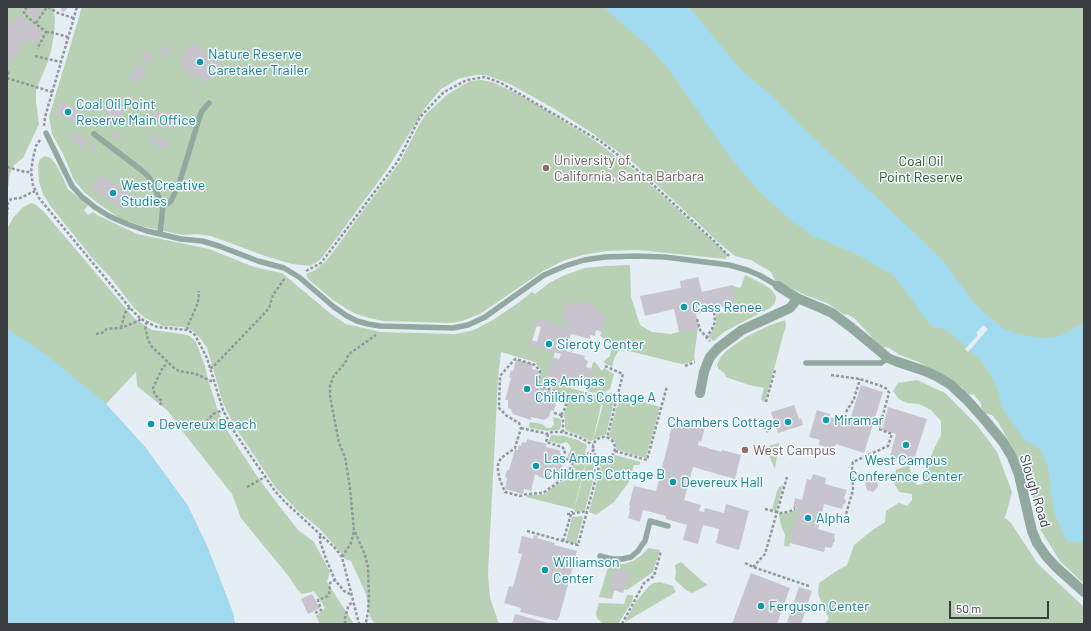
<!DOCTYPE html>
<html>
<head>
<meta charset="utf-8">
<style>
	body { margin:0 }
	#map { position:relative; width:1091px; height:631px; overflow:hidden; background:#e5edf5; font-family:Barlow,sans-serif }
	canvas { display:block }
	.frame { position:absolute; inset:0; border:8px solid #3a3d40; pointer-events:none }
	.scale { position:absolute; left:949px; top:601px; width:100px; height:18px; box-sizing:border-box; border:2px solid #3a3d40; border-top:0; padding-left:5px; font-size:12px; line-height:14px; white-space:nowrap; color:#3a3d40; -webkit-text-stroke:3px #f5faff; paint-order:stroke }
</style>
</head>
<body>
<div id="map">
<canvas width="1091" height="631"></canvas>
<div class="frame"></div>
<div class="scale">50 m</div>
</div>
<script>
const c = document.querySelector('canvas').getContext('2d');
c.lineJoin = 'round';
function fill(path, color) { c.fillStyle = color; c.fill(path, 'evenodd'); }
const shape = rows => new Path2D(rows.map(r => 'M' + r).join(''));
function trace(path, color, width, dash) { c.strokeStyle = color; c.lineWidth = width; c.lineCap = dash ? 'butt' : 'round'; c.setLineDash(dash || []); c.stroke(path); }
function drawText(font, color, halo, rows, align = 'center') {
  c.font = font + ' Barlow,sans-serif'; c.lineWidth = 3; c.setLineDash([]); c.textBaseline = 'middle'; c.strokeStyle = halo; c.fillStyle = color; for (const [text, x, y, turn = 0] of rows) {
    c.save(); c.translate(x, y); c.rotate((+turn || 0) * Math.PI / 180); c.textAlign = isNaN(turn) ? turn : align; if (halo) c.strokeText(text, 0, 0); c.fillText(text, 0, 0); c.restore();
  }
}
fill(shape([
	[7,7,56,7,53,9,55,18,54,35,51,51,47,64,36,90,36,102,39,124,23,158,14,165,10,173,9,183,7,192],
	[82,7,1084,7,1084,584,1060,561,1040,529,1028,476,998,422,992,415,991,415,985,413,981,407,981,403,973,394,971,395,963,392,963,388,921,363,900,355,889,348,876,346,871,336,855,319,849,315,843,314,827,303,805,295,789,287,776,283,771,272,751,260,735,256,718,242,693,218,688,215,687,213,635,164,592,133,553,108,510,84,486,75,476,75,458,79,441,89,425,108,386,171,330,247,320,260,310,266,292,264,268,257,211,236,195,234,183,235,145,227,121,219,99,204,84,192,74,180,63,154,52,134,49,117],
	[481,80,492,82,503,87,521,96,541,107,594,140,635,171,664,197,727,254,726,259,638,250,606,251,583,255,565,260,543,271,480,314,462,321,452,323,383,321,369,318,356,314,347,309,333,300,308,279,306,274,315,270,325,262,337,247,359,216,400,162,419,125,426,114,448,94,470,81],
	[45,156,51,158,57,166,62,176,68,189,84,202,88,206,84,210,88,215,93,212,97,215,137,234,209,249,254,267,282,273,331,314,346,324,381,332,456,334,474,330,493,320,518,303,532,292,535,294,549,283,565,275,585,268,605,266,630,265,631,297,640,325,652,332,671,334,698,327,694,357,695,360,688,363,681,364,625,350,619,351,617,353,614,359,612,367,603,362,610,356,611,350,608,341,600,336,606,316,571,322,569,329,538,321,531,345,555,352,548,378,552,380,557,384,595,395,610,393,615,393,613,407,606,434,598,437,593,441,603,405,601,405,593,440,590,441,579,435,567,431,565,428,565,419,563,415,567,407,566,399,559,391,539,384,541,370,535,362,501,352,498,379,488,574,490,598,499,624,375,624,370,617,366,594,351,561,345,559,340,552,320,529,297,510,276,488,235,427,223,403,207,348,201,339,192,330,183,327,163,326,145,318,134,308,111,278,93,259,52,208,43,194,39,182,38,166,40,159],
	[31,203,36,205,44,212,134,318,152,330,183,334,190,336,196,342,205,366,207,376,218,411,228,432,259,479,283,511,298,530,314,542,330,572,327,582,354,624,320,624,316,616,325,608,314,591,308,593,302,594,297,589,290,578,241,518,232,494,186,436,168,411,137,386,136,372,106,404,145,447,188,506,207,546,233,613,235,624,7,624,7,229,13,218,22,208],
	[745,275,765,285,773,291,776,297,775,303,770,308,737,325,724,332,714,341,708,337,715,326,716,322,716,314,736,310,731,286,732,285,739,288,741,287],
	[785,320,786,325,765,402,762,401,761,399,764,388,749,385,726,377,725,374,718,368,717,365,720,358,726,351,746,337,768,326],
	[593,362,596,363,601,370,603,370,604,368,614,374,610,389,605,392,595,393,586,391],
	[917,380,945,393,977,425,997,452,1012,492,1005,518,1011,523,1038,564,1084,607,1084,624,824,624,829,619,818,594,819,583,838,570,847,565,854,545,874,529,885,522,886,511,899,503,907,506,912,500,912,494,899,492,894,483,896,470,909,465,912,476,917,485,923,484,927,466,934,449,941,435,941,421,931,410,919,404,907,403,899,399,893,391,898,383],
	[623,396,660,407,646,458,617,450,615,442,609,436,616,409],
	[553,417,561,419,561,426,559,430,547,431,530,428,529,426,530,422,542,424,547,428,551,428,554,424],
	[551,435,564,436,578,440,587,445,585,453,573,459,567,457,571,449,569,444,566,442,561,444,549,441],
	[779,443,775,469,766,449,767,447,768,446],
	[615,455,641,462,639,465,634,465,629,482,614,502,596,515,589,512,602,463,609,461,613,459],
	[588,456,592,456,598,461,598,463,585,510,575,512,574,510],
	[587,457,574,509,526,497,527,495,541,495,545,494,554,486,565,480,571,470,575,462],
	[783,485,776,511,772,510,777,491,779,487],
	[797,508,800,509,789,547,784,546,785,535,781,526,779,514,788,513,795,510],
	[582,516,583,518,576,544,566,541,572,517],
	[648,548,660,550,653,572,627,590,615,588,612,599,599,597,609,564,624,564,633,561,642,555],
	[681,562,703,582,708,585,692,593,686,590,675,580,675,578,676,573,675,565],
	[660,582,673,586,676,592,625,622,635,603,649,586,654,583],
	[627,595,633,595,633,597,632,602,618,624,603,624,597,618,596,613,599,603,624,604]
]), '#b8d1b4');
fill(shape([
	[603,7,689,7,741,70,774,98,801,126,929,247,945,263,973,302,984,313,1004,329,1015,333,1028,336,1045,338,1059,336,1084,323,1084,542,1067,541,1055,515,1050,488,1049,471,1042,452,1033,443,1026,442,1001,406,999,393,993,379,982,362,954,336,944,329,933,327,927,321,904,289,893,275,854,253,810,235,803,227,795,224,760,192,732,160,668,68,648,46],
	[7,329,48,356,106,404,145,447,188,506,207,546,233,613,235,624,7,624]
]), '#a1daef');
fill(shape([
	[983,325,988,329,968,352,965,349,978,335,976,333]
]), '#e5edf5');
fill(shape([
	[28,7,33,7,42,13,37,20,25,11],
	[61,7,67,7,67,9,65,11,63,12,61,10],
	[19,15,43,32,34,45,26,39,7,65,7,24,9,21,13,23],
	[192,43,222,61,208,83,194,74,192,78,186,75,189,71,178,64,185,51,186,52],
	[164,45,172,50,167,58,159,53],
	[145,51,154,55,150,63,141,59],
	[138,64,147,69,138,84,129,79],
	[62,101,80,113,74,123,55,112],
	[109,102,124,111,114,127,105,121,109,114,103,111],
	[145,105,151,107,147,114,141,111],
	[155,111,165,115,162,122,152,117],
	[171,116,178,119,173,129,166,127],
	[77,132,88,142,83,149,71,139],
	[114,132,121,136,117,141,111,137],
	[152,135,159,138,156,145,149,142],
	[160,138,170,143,167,149,157,145],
	[93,144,97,146,94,152,90,150],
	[100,175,134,196,125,210,91,189],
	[698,277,702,292,732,285,736,304,696,314,699,328,679,332,674,309,645,316,640,296,681,288,680,281],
	[579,301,598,307,596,312,607,315,603,332,596,330,595,336,590,335,590,339,571,334,566,351,585,356,584,359,588,361,586,367,593,369,588,387,577,384,576,388,557,383,558,379,547,376,552,357,559,359,561,354,529,346,531,340,537,342,541,327,535,326,537,319,568,327,569,323,562,321,567,302,578,305],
	[516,360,533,364,532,369,539,371,535,387,540,389,540,387,547,389,547,390,558,394,554,411,551,410,549,417,544,420,531,417,531,420,513,414,511,409,508,408,508,400,505,400,511,378,509,377,511,370,513,371],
	[861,385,883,392,864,453,836,444,835,446,834,446,833,450,819,445,820,440,809,437,817,410,830,414,829,417,849,423],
	[794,405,799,419,801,418,803,425,778,433,771,412],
	[888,407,927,419,913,463,890,456,896,434,882,430],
	[676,418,705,427,701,442,699,441,698,445,721,452,722,450,741,455,735,479,693,467,684,500,701,505,699,511,704,512,705,508,724,513,726,504,749,511,739,550,716,543,719,529,703,525,698,544,683,540,687,525,666,519,666,516,643,510,640,522,628,518,630,511,629,511,630,506,629,505,634,486,656,491,670,436,669,436,672,427,673,427],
	[527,439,547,444,546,447,559,450,562,456,560,463,563,463,559,481,547,477,546,479,539,477,539,476,535,474,531,491,524,489,523,494,505,489,507,478,505,477,507,470,509,470,515,449,518,450,519,445,521,446,522,442,526,443],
	[813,474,826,478,825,484,847,490,844,498,846,501,845,504,843,505,842,509,824,504,818,529,835,534,834,538,835,540,831,548,825,547,824,552,790,543,792,533,791,531,792,528,794,527,799,509,793,508,795,498,802,500,807,479,811,480],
	[870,479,877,480,878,487,873,492,867,490,865,483],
	[534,535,538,536,537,538,555,543,554,545,577,551,559,618,558,618,557,621,520,612,521,608,504,603,509,586,513,587,522,554,518,553,522,536,533,539],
	[615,568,629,572,623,593,609,589],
	[751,573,790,588,777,624,732,624],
	[799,587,812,591,801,624,794,624,787,622],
	[312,594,320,608,308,614,301,599],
	[515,614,548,623,548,624,512,624]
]), '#c8c4ce');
trace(shape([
	[27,7,24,11,24,14,46,32,37,49],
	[48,7,58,13,73,18],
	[36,23,47,7],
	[46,32,50,32,68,37],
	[35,56,61,62],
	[7,74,11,71],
	[7,78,52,92],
	[44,126,45,117,77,7],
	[40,140,36,146,33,158,31,172,33,185,39,198,131,309,141,319,157,327,187,330,191,332,195,335,207,358,223,410,235,433,275,491,284,501,335,548,342,557,359,624],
	[7,167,25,172,31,172],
	[7,215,8,203,11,199,20,198,35,191],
	[306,271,321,263,398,161,420,117,444,92,467,80,485,77,501,83,600,141,635,168,715,242,729,256],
	[697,319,700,330,710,341],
	[147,322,145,326,148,340,152,347,173,367,179,371,196,374,211,381,214,381],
	[121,328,125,313,130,307],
	[187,330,189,323,198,303,199,291],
	[96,334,102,333,107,329,121,328,138,321,141,319],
	[706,338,712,329,715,322,714,311],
	[605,366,623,374,607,438],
	[685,366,695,362],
	[210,368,213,367,260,318,269,308,273,295,285,278],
	[831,375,860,379,881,386,887,389,889,393,879,429,892,434,888,446,853,462,852,466,853,490,846,514],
	[766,402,775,370],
	[160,405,162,401,155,395,153,388,163,367,168,363],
	[846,412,854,399,860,379],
	[554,413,561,415],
	[561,415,564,410,566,405,565,400,563,396,557,392,538,385,540,371,535,365,516,359,514,360,500,376,499,408,507,416,519,423,521,428,515,448,501,458,498,464,498,471,500,480,505,492,520,496,527,494,543,493,564,478,570,469,574,460,593,451],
	[561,415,563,420,563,432],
	[760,423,768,432],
	[202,424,208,420,213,414,223,410],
	[521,428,548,434,552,432,563,432,579,437,593,445],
	[548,434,546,442,562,447,565,450,564,459,573,460],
	'593 448a11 11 0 1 1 22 0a11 11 0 1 1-22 0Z',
	[615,451,647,460,667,386],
	[247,487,265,477],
	[765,509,780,513,788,512,795,509],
	[567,514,570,514,587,511],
	[527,531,578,545,601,459],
	[355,532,365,555,368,567,369,596,368,612,366,622,364,624],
	[320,536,320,541,326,559,335,580,344,591,352,595],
	[563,541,572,511],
	[342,557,351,543,354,531,350,488,345,457,339,443,330,396,330,386,333,377,345,363,349,354,376,335],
	[745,563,753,567,809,586],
	[753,567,765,554,787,477],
	[315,613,321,610,318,600,328,596,329,595,330,583,335,580],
	[345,624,345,618,348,607,349,605,353,602],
	[622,624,644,583,654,576,661,551]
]), '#92979d', 2.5, [3, 2]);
trace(shape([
	[46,133,66,174,72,186,82,197,96,208,109,216,127,224,147,231,181,239,202,241,219,246,258,261,284,268,299,277,334,307,347,316,357,321,368,324,380,326,453,328,468,325,485,317,544,275,565,266,584,260,605,257,636,256,665,257,729,265,747,270,759,275,778,286],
	[94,134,140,169,148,176,153,184,161,202,163,205,167,204,171,201,179,184,200,116,202,111,209,103],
	[160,234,163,205],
	[806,363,881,363,888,358],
	[600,556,612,559,622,559,631,557,638,551,642,545,645,541,650,521,668,526]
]), '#92a9a0', 5.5);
trace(shape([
	[778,286,797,298,821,308,832,313,852,328,888,358,895,361,925,371,938,377,951,385,967,400,984,419,1003,442,1012,457,1019,475,1032,531,1037,543,1046,556,1056,567,1084,592],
	[700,393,704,372,707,364,710,357,718,348,742,330,790,308,794,303,797,298]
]), '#92a9a0', 10);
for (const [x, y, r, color] of [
	[200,62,4,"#0f9aa8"],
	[68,112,4,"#0f9aa8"],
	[546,168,4,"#8d6e63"],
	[113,193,4,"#0f9aa8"],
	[684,307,4,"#0f9aa8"],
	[549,344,4,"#0f9aa8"],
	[527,389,4,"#0f9aa8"],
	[826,420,4,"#0f9aa8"],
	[788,422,4,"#0f9aa8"],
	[151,424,4,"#0f9aa8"],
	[906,445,4,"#0f9aa8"],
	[745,450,4,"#8d6e63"],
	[536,466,4,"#0f9aa8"],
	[673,482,4,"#0f9aa8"],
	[808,518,4,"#0f9aa8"],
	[545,570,4,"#0f9aa8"],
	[761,606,4,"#0f9aa8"]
]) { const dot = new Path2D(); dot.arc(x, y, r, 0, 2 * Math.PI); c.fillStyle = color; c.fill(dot); trace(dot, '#f5faff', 1.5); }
drawText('14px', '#0d838f', '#f5faff', [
	["Nature Reserve",208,54],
	["Caretaker Trailer",208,70],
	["Coal Oil Point",76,104],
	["Reserve Main Office",76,120],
	["West Creative",121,185],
	["Studies",121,201],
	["Cass Renee",692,307],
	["Sieroty Center",557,344],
	["Las Amigas",535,381],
	["Children's Cottage A",535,397],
	["Miramar",834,420],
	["Chambers Cottage",780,422,"right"],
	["Devereux Beach",159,424],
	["Las Amigas",544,458],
	["Children's Cottage B",544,474],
	["West Campus",906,460,"center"],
	["Conference Center",906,476,"center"],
	["Devereux Hall",681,482],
	["Alpha",816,518],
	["Williamson",553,562],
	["Center",553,578],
	["Ferguson Center",769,606]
], 'left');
drawText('14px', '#785e54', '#f5faff', [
	["University of",554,160],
	["California, Santa Barbara",554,176],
	["West Campus",753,450]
], 'left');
drawText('14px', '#275420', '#f5faff', [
	["Coal Oil",921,161],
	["Point Reserve",921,177]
]);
drawText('14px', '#3a3d40', '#f5faff', [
	["Slough Road",1035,491,73]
]);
</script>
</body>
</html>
